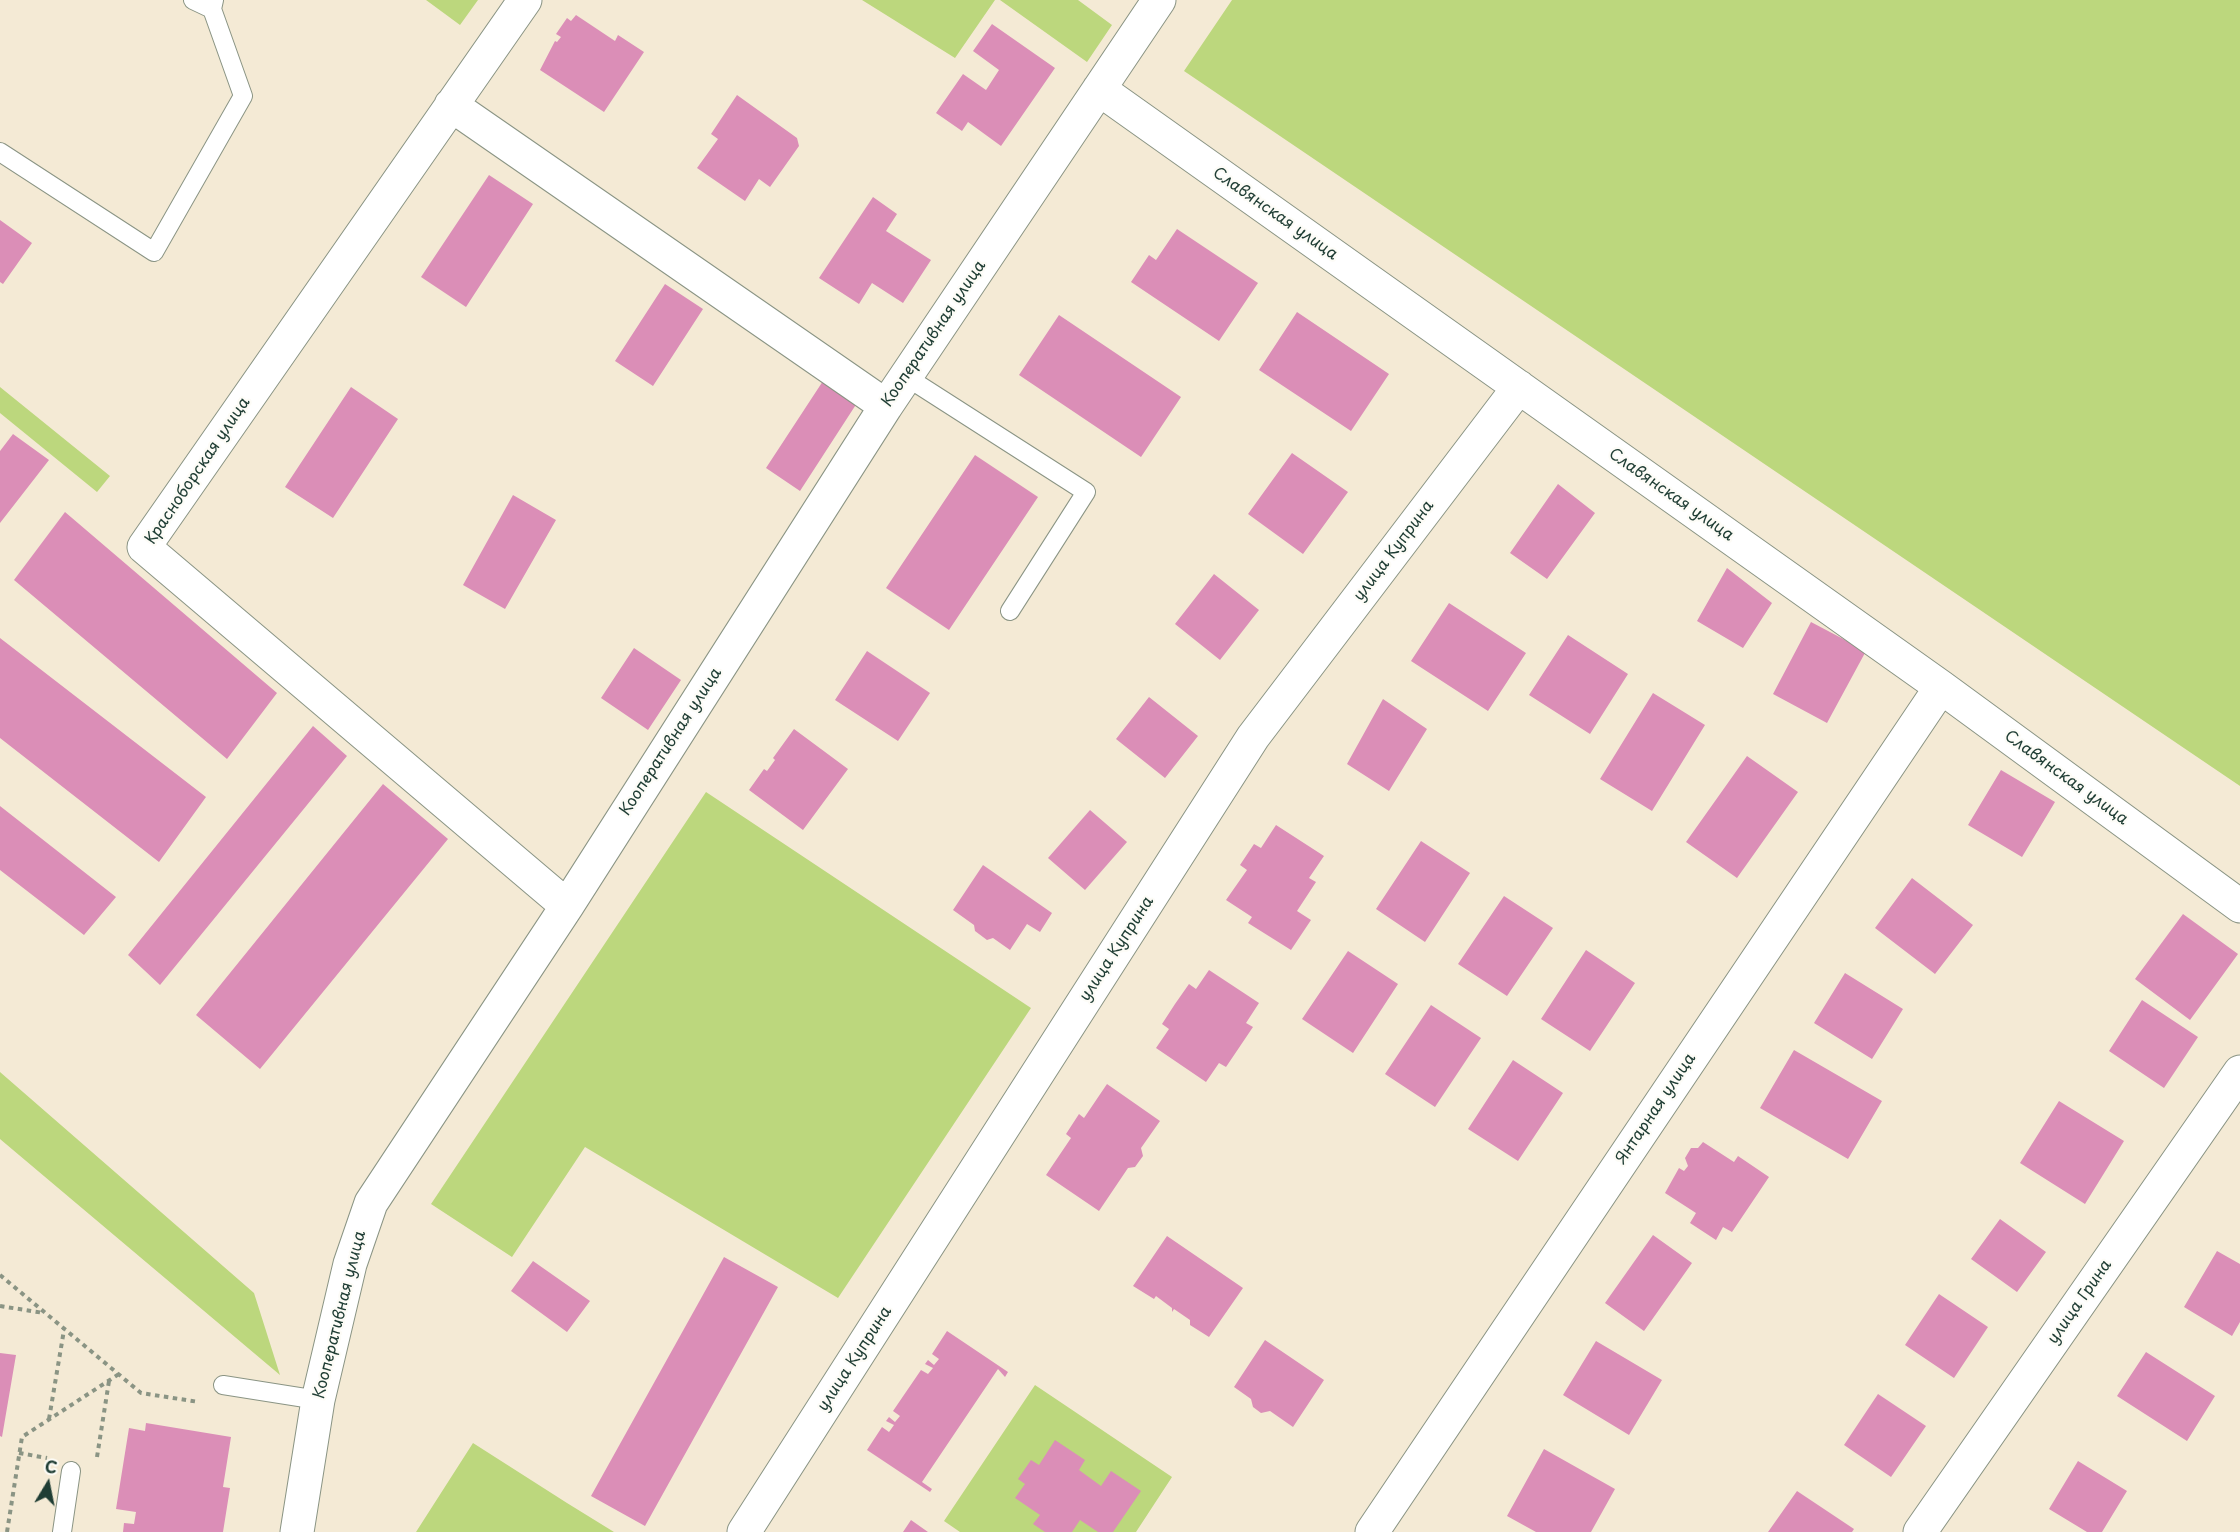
<!DOCTYPE html>
<html>
<head>
<meta charset="utf-8">
<style>
	body { margin:0 }
	#map { position:relative; width:2240px; height:1532px; overflow:hidden; background:#f4ead5; font-family:"Playpen Sans",sans-serif }
	canvas { display:block }
	.north { position:absolute; left:18px; top:1454px; width:60px; height:60px; -webkit-text-stroke:4px #fdfcf7; paint-order:stroke; rotate:10deg; font-size:16px; font-weight:700; line-height:24px; text-align:center; color:#1f3d34 }
	.north::after { content:''; display:block; margin:auto; width:21px; height:27px; background:#1f3d34; clip-path:polygon(50% 0,100% 100%,50% 72%,0 100%) }
</style>
</head>
<body>
<div id="map">
<canvas width="2240" height="1532"></canvas>
<div class="north">С</div>
</div>
<script>
const c = document.querySelector('canvas').getContext('2d');
c.lineJoin = 'round';
function fill(path, color) { c.fillStyle = color; c.fill(path, 'evenodd'); }
const shape = rows => new Path2D(rows.map(r => 'M' + r).join(''));
function trace(path, color, width, dash) { c.strokeStyle = color; c.lineWidth = width; c.lineCap = dash ? 'butt' : 'round'; c.setLineDash(dash || []); c.stroke(path); }
function drawText(font, color, halo, rows, align = 'center') {
  c.font = font + ' "Playpen Sans",sans-serif'; c.lineWidth = 4.5; c.setLineDash([]); c.textBaseline = 'middle'; c.strokeStyle = halo; c.fillStyle = color; for (const [text, x, y, turn = 0] of rows) {
    c.save(); c.translate(x, y); c.rotate((+turn || 0) * Math.PI / 180); c.textAlign = isNaN(turn) ? turn : align; if (halo) c.strokeText(text, 0, 0); c.fillText(text, 0, 0); c.restore();
  }
}
fill(shape([
	[426,0,478,0,460,25],
	[862,0,995,0,955,58],
	[1000,0,1078,0,1112,25,1087,62],
	[1232,0,2240,0,2240,786,1184,71],
	[0,387,110,476,97,492,0,413],
	[706,792,1031,1008,838,1298,585,1147,512,1257,431,1204],
	[0,1072,254,1293,280,1375,0,1139],
	[1035,1385,1172,1477,1136,1532,960,1532,944,1521],
	[473,1443,567,1503,614,1532,416,1532]
]), '#bcd77d');
fill(shape([
	[576,15,615,41,618,35,644,52,604,112,540,70,555,41,557,42,561,37,556,34,567,18,571,21],
	[992,24,1055,68,1001,146,968,122,962,131,936,113,963,74,986,90,999,70,973,51],
	[737,95,797,138,799,146,770,187,759,179,745,201,697,168,718,139,711,134],
	[489,175,533,204,466,307,421,277],
	[873,197,897,214,886,231,931,260,903,303,872,283,859,304,819,278],
	[0,220,32,243,3,284,0,282],
	[1177,229,1258,283,1219,341,1131,282,1149,255,1156,260],
	[665,284,703,309,653,386,615,361],
	[1297,312,1389,374,1351,431,1259,370],
	[1059,315,1181,397,1141,457,1019,375],
	[823,381,857,403,800,491,766,468],
	[351,387,398,419,333,518,285,487],
	[13,434,49,460,0,523,0,451],
	[1292,453,1348,492,1303,554,1248,514],
	[975,455,1038,497,949,630,886,588],
	[1558,484,1595,513,1547,579,1510,553],
	[513,495,556,520,505,609,463,585],
	[65,512,277,693,227,759,14,580],
	[1727,568,1772,603,1743,648,1697,621],
	[1214,574,1259,610,1220,660,1175,624],
	[1449,603,1526,653,1488,711,1411,661],
	[1811,622,1866,651,1827,723,1773,694],
	[1568,635,1628,674,1590,734,1529,695],
	[0,638,206,797,159,862,0,738],
	[634,648,681,680,648,730,601,698],
	[867,651,930,693,898,741,835,700],
	[1653,693,1705,725,1652,811,1600,779],
	[1149,697,1198,736,1165,778,1116,739],
	[1383,699,1427,729,1389,791,1347,764],
	[313,726,347,756,160,985,128,955],
	[794,729,848,769,803,830,749,790,764,769,767,771,775,760,773,758],
	[1747,756,1798,792,1737,878,1686,842],
	[2001,770,2055,802,2022,857,1968,825],
	[383,784,448,839,260,1069,196,1015],
	[0,806,116,897,84,935,0,870],
	[1090,810,1127,842,1085,890,1048,858],
	[1276,825,1324,856,1309,878,1316,882,1297,911,1311,920,1291,950,1248,923,1252,917,1226,900,1247,870,1240,865,1254,844,1261,848],
	[1421,841,1470,873,1425,942,1376,909],
	[983,865,1052,913,1040,932,1027,924,1010,950,993,938,987,940,975,931,974,925,953,910],
	[1912,878,1973,925,1935,974,1875,928],
	[1504,896,1553,928,1507,996,1458,964],
	[2183,914,2238,954,2190,1020,2135,979],
	[1586,950,1635,983,1590,1051,1541,1019],
	[1348,951,1398,984,1353,1053,1302,1019],
	[1209,970,1259,1003,1246,1023,1253,1027,1226,1067,1219,1063,1206,1082,1156,1048,1169,1029,1162,1024,1175,1004,1189,984,1196,989],
	[1845,973,1903,1009,1872,1059,1814,1023],
	[2142,1000,2198,1037,2164,1088,2109,1051],
	[1431,1005,1481,1038,1435,1107,1385,1074],
	[1794,1050,1882,1101,1848,1159,1760,1108],
	[1513,1060,1563,1093,1518,1161,1468,1129],
	[1107,1084,1160,1121,1141,1148,1143,1156,1135,1167,1128,1168,1099,1211,1046,1175,1071,1138,1066,1134,1079,1114,1084,1118],
	[2059,1101,2124,1141,2085,1204,2020,1163],
	[1703,1142,1734,1162,1738,1156,1769,1177,1732,1232,1723,1227,1716,1240,1690,1223,1696,1213,1665,1193,1679,1168,1684,1171,1688,1166,1685,1158,1691,1148,1698,1148],
	[2000,1219,2046,1252,2017,1292,1971,1259],
	[1653,1235,1692,1263,1644,1331,1605,1303],
	[1167,1236,1243,1288,1209,1337,1190,1325,1190,1320,1174,1309,1172,1312,1172,1308,1156,1296,1154,1299,1133,1286],
	[2217,1251,2240,1264,2240,1322,2232,1336,2184,1307],
	[724,1257,778,1287,645,1526,591,1496],
	[533,1261,590,1301,567,1332,511,1291],
	[1939,1294,1988,1327,1954,1378,1905,1345],
	[947,1331,1008,1372,1005,1377,998,1369,922,1482,932,1489,930,1492,867,1450,882,1427,889,1432,894,1425,886,1421,889,1417,895,1422,900,1416,893,1411,921,1370,928,1374,933,1368,925,1364,928,1360,934,1365,939,1359,932,1354],
	[1265,1340,1324,1380,1293,1427,1270,1411,1261,1413,1253,1407,1251,1399,1234,1387],
	[1596,1341,1662,1380,1629,1435,1563,1395],
	[2146,1352,2215,1396,2187,1441,2117,1396],
	[0,1353,16,1355,2,1437,0,1436],
	[1878,1394,1926,1426,1891,1477,1844,1445],
	[146,1423,231,1437,223,1487,230,1488,223,1532,123,1532,124,1523,134,1524,136,1512,116,1509,129,1428,145,1431],
	[1055,1440,1085,1460,1079,1470,1101,1486,1111,1471,1141,1491,1113,1532,1098,1532,1080,1520,1072,1532,1045,1532,1033,1524,1040,1515,1015,1498,1025,1484,1018,1479,1031,1460,1039,1465],
	[1544,1449,1615,1489,1591,1532,1536,1532,1507,1516],
	[2078,1461,2127,1491,2102,1532,2087,1532,2049,1509],
	[1797,1491,1854,1529,1852,1532,1768,1532],
	[911,1520,928,1532,903,1532]
]), '#db8eb7');
const lane = shape([
	[193,0,212,9],
	[0,152,154,252,243,96,212,9,214,0],
	[905,376,1086,492,1010,611],
	[223,1385,318,1400],
	[62,1532,71,1471]
]);
const street = shape([
	[525,0,144,547,567,906],
	[1099,89,1941,687,2240,906],
	[451,105,886,406],
	[297,1532,318,1400,350,1264,371,1203,567,906,886,406,1159,0],
	[744,1532,1253,737,1519,387],
	[1372,1532,1941,687],
	[1920,1532,2240,1072]
]);
trace(lane, '#8a9484', 20);
trace(street, '#8a9484', 35);
trace(shape([
	[0,1275,141,1393,199,1402],
	[0,1306,44,1313],
	[49,1419,64,1330],
	[19,1453,47,1458],
	[97,1457,109,1381],
	[7,1532,22,1437,119,1374]
]), '#8a9484', 4, [4.5, 4.5]);
trace(lane, '#fff', 18);
trace(street, '#fff', 33);
drawText('16px', '#1f3d34', '#fdfcf7', [
	["Славянская улица",1275,214,35],
	["Кооперативная улица",934,334,-56],
	["Красноборская улица",198,471,-56],
	["Славянская улица",1671,495,35],
	["улица Куприна",1394,551,-53],
	["Кооперативная улица",671,742,-57],
	["Славянская улица",2066,778,36],
	["улица Куприна",1117,949,-57],
	["Янтарная улица",1656,1109,-56],
	["улица Грина",2080,1302,-55],
	["Кооперативная улица",340,1315,-76],
	["улица Куприна",855,1359,-57]
]);
</script>
</body>
</html>
